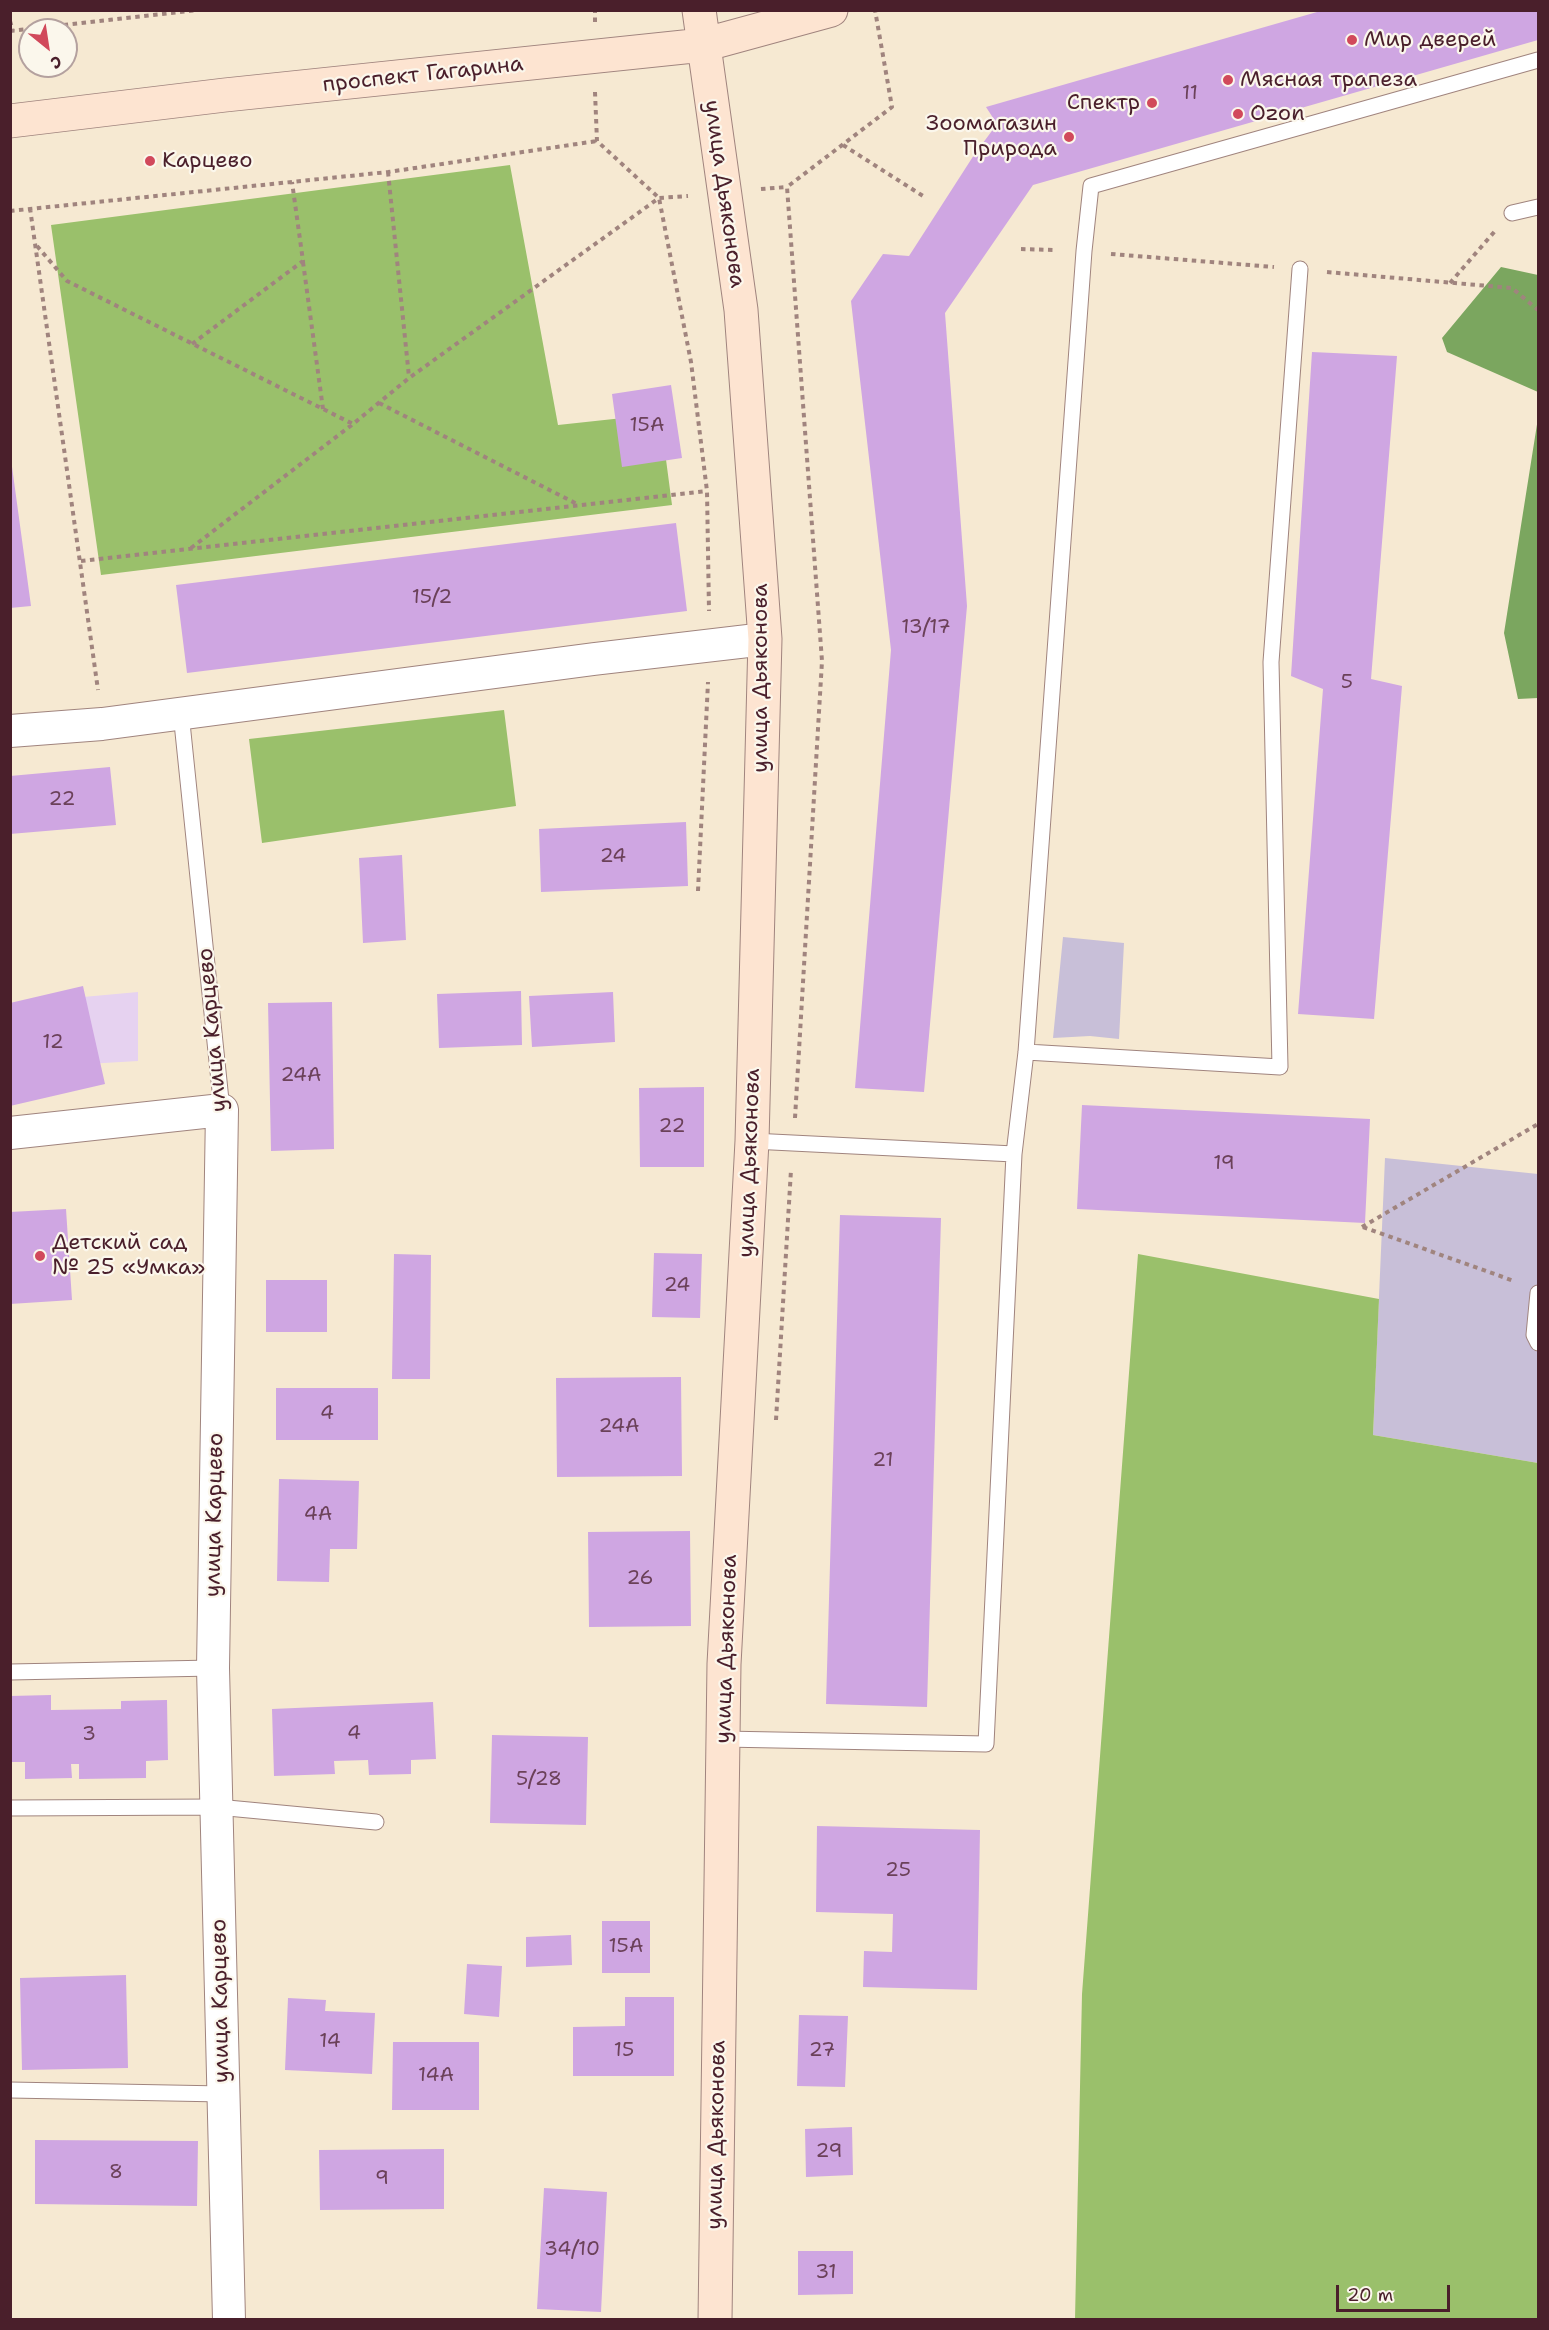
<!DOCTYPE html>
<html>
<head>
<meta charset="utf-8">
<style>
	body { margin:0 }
	#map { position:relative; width:1549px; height:2330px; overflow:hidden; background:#f6e9d2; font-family:"Shantell Sans",sans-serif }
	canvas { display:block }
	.frame { position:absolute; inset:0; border:12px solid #4a1f2b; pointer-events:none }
	.north { position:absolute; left:18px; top:18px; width:60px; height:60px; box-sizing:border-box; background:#fbf7ec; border:2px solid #b4a19f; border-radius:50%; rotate:150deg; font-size:16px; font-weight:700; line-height:24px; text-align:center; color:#4a1f2b }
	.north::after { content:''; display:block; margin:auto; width:21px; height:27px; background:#d1495b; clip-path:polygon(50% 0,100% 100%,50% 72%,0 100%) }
	.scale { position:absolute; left:1336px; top:2285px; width:114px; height:27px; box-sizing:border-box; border:3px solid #4a1f2b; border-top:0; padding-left:8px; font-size:18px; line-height:21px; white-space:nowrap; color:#4a1f2b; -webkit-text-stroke:4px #fbf7ec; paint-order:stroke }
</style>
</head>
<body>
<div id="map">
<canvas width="1549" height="2330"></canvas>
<div class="frame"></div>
<div class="north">С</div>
<div class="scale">20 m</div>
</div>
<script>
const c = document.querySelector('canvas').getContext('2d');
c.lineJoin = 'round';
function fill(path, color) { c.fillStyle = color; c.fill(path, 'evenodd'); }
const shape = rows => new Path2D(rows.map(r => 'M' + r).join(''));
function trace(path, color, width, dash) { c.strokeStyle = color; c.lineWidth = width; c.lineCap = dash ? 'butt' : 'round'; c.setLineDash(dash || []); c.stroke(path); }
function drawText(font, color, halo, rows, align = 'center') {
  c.font = font + ' "Shantell Sans",sans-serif'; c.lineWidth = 4.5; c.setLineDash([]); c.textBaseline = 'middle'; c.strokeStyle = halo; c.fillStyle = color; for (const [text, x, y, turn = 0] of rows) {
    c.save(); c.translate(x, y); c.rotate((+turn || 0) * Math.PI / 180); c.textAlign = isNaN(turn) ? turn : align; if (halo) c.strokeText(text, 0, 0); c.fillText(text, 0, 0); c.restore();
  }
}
fill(shape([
	[138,992,138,1061,87,1064,83,997]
]), '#e6d2f0');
fill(shape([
	[1063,937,1124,943,1119,1039,1090,1036,1053,1038],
	[1385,1158,1538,1174,1538,1463,1373,1435]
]), '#c8bfd8');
fill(shape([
	[510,165,558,425,660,414,672,505,101,575,51,225],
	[504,710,516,806,262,843,249,739],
	[1138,1254,1379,1299,1373,1435,1538,1463,1538,2319,1075,2319,1082,1994]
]), '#9ac06b');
fill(shape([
	[1501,267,1538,275,1538,392,1447,352,1442,338],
	[1538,418,1538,698,1518,699,1504,633]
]), '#7ba65f');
fill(shape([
	[1324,10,1538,10,1538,40,1033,185,945,313,967,606,924,1092,855,1088,891,650,851,301,883,254,909,256,974,155,997,124,986,107],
	[1312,352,1397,356,1371,679,1402,686,1374,1019,1298,1014,1323,689,1291,676],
	[671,385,682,458,622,467,612,394],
	[10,452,31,606,10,608],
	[676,523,687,611,187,673,176,585],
	[110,767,116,825,10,834,10,776],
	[686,822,688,886,541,892,539,829],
	[402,855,406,940,363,943,359,858],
	[83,986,105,1084,10,1106,10,1003],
	[521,991,522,1045,439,1048,437,994],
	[613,992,615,1042,532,1047,529,996],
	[332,1002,334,1149,271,1151,268,1003],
	[704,1087,704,1167,640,1167,639,1088],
	[1082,1105,1370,1119,1365,1223,1077,1209],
	[66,1209,72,1300,10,1304,10,1212],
	[840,1215,941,1218,927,1707,826,1704],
	[654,1253,702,1254,700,1318,652,1317],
	[394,1254,431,1255,430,1379,392,1379],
	[266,1280,327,1280,327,1332,266,1332],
	[681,1377,682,1476,557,1477,556,1378],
	[276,1388,378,1388,378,1440,276,1440],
	[279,1479,359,1481,357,1549,330,1549,329,1582,277,1581],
	[690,1531,691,1626,589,1627,588,1532],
	[51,1695,51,1710,121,1709,121,1701,167,1700,168,1760,146,1761,146,1778,79,1779,79,1764,71,1764,72,1778,25,1779,25,1762,10,1762,10,1696],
	[433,1702,436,1759,411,1760,411,1774,369,1775,368,1760,334,1761,335,1774,274,1776,272,1709],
	[492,1735,588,1737,586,1825,490,1823],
	[817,1826,980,1830,977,1990,863,1987,864,1951,892,1952,893,1914,816,1912],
	[602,1921,650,1921,650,1973,602,1973],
	[571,1935,572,1965,526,1967,526,1937],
	[467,1964,502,1966,499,2017,464,2014],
	[126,1975,128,2068,22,2070,20,1978],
	[625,1997,674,1997,674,2076,573,2076,573,2027,625,2026],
	[288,1998,326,2000,325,2011,375,2013,372,2074,285,2070],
	[799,2015,848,2016,845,2087,797,2086],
	[393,2042,479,2042,479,2110,392,2110],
	[852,2127,853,2175,806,2177,805,2129],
	[35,2140,198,2141,197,2206,35,2204],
	[444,2149,444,2209,320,2210,319,2150],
	[544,2188,607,2192,601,2312,537,2309],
	[798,2251,853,2251,853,2294,798,2295]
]), '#cfa6e2');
const lane = shape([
	[1512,213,1538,207],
	[181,713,222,1110],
	[1026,1052,1280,1067,1271,662,1300,269],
	[1014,1154,1026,1052,1084,251,1091,186,1538,60],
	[1538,1293,1534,1335,1538,1343],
	[10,1672,213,1668],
	[723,1739,986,1744,1014,1154,752,1141],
	[10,1808,217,1807,376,1822],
	[10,2090,223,2094]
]);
const street = shape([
	[10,731,102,724,594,659,765,639],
	[10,1133,222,1110,213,1668,229,2320]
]);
const secondary = shape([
	[699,10,741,310,765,639,752,1141,724,1664,715,2320],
	[10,121,225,95,703,45,831,10]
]);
trace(lane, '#a0847e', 17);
trace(street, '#a0847e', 34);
trace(secondary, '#a0847e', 35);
trace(shape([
	[10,21,13,31],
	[595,22,595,10],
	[10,31,199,10],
	[595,92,597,141,659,198,691,362,707,491,709,611],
	[843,145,923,196],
	[388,172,409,377],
	[761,189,787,187],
	[30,208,98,690],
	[10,211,388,172,597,141],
	[37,246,67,281,353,424],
	[1021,249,1056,250],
	[1111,254,1274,267],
	[303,262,323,409],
	[1327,272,1512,288,1538,310],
	[1450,283,1495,231],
	[192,344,303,261,292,182],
	[379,403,579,505],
	[191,548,353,424,409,378,659,198,688,196],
	[81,561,707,491],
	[698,891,708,682],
	[795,1118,822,661,787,187,892,107,875,10],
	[1362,1227,1538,1124],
	[1363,1227,1514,1281],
	[776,1420,791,1170]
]), '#a0847e', 4, [4.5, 4.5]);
trace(lane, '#fff', 15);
trace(street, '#fff', 32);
trace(secondary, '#fde4d1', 33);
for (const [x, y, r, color] of [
	[1352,40,6,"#d1495b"],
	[1228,80,6,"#d1495b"],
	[1152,103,6,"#d1495b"],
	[1238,114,6,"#d1495b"],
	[1069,137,6,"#d1495b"],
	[150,161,6,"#d1495b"],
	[40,1256,6,"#d1495b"]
]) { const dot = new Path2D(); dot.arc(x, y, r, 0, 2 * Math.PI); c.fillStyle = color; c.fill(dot); trace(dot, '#fbf7ec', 2); }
drawText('20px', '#6b4159', null, [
	["11",1190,94],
	["15А",647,426],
	["15/2",432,598],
	["13/17",926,628],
	["5",1347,683],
	["22",62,800],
	["24",613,857],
	["12",53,1043],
	["24А",301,1076],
	["22",672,1127],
	["19",1224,1164],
	["24",677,1286],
	["4",327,1414],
	["24А",619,1427],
	["21",883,1461],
	["4А",318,1515],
	["26",640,1579],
	["4",354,1734],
	["3",89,1735],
	["5/28",539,1780],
	["25",898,1871],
	["15А",626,1947],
	["14",330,2042],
	["15",624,2051],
	["27",822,2051],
	["14А",436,2076],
	["29",829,2152],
	["8",116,2173],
	["9",382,2179],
	["34/10",572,2250],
	["31",826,2273]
]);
drawText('22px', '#4a1f2b', '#fbf7ec', [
	["Мир дверей",1364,40],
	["Мясная трапеза",1240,80],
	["Спектр",1140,103,"right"],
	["Ozon",1250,114],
	["Зоомагазин",1057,124,"right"],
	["Природа",1057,149,"right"],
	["Карцево",162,161],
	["Детский сад",52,1243],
	["№ 25 «Умка»",52,1268]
], 'left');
drawText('22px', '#4a1f2b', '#fbf7ec', [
	["проспект Гагарина",423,75,-6],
	["улица Дьяконова",724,194,82],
	["улица Дьяконова",761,678,-90],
	["улица Карцево",213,1030,-95],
	["улица Дьяконова",750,1163,-88],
	["улица Карцево",215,1515,-89],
	["улица Дьяконова",727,1649,-88],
	["улица Карцево",221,2001,-91],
	["улица Дьяконова",717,2135,-89]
]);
</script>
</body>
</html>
